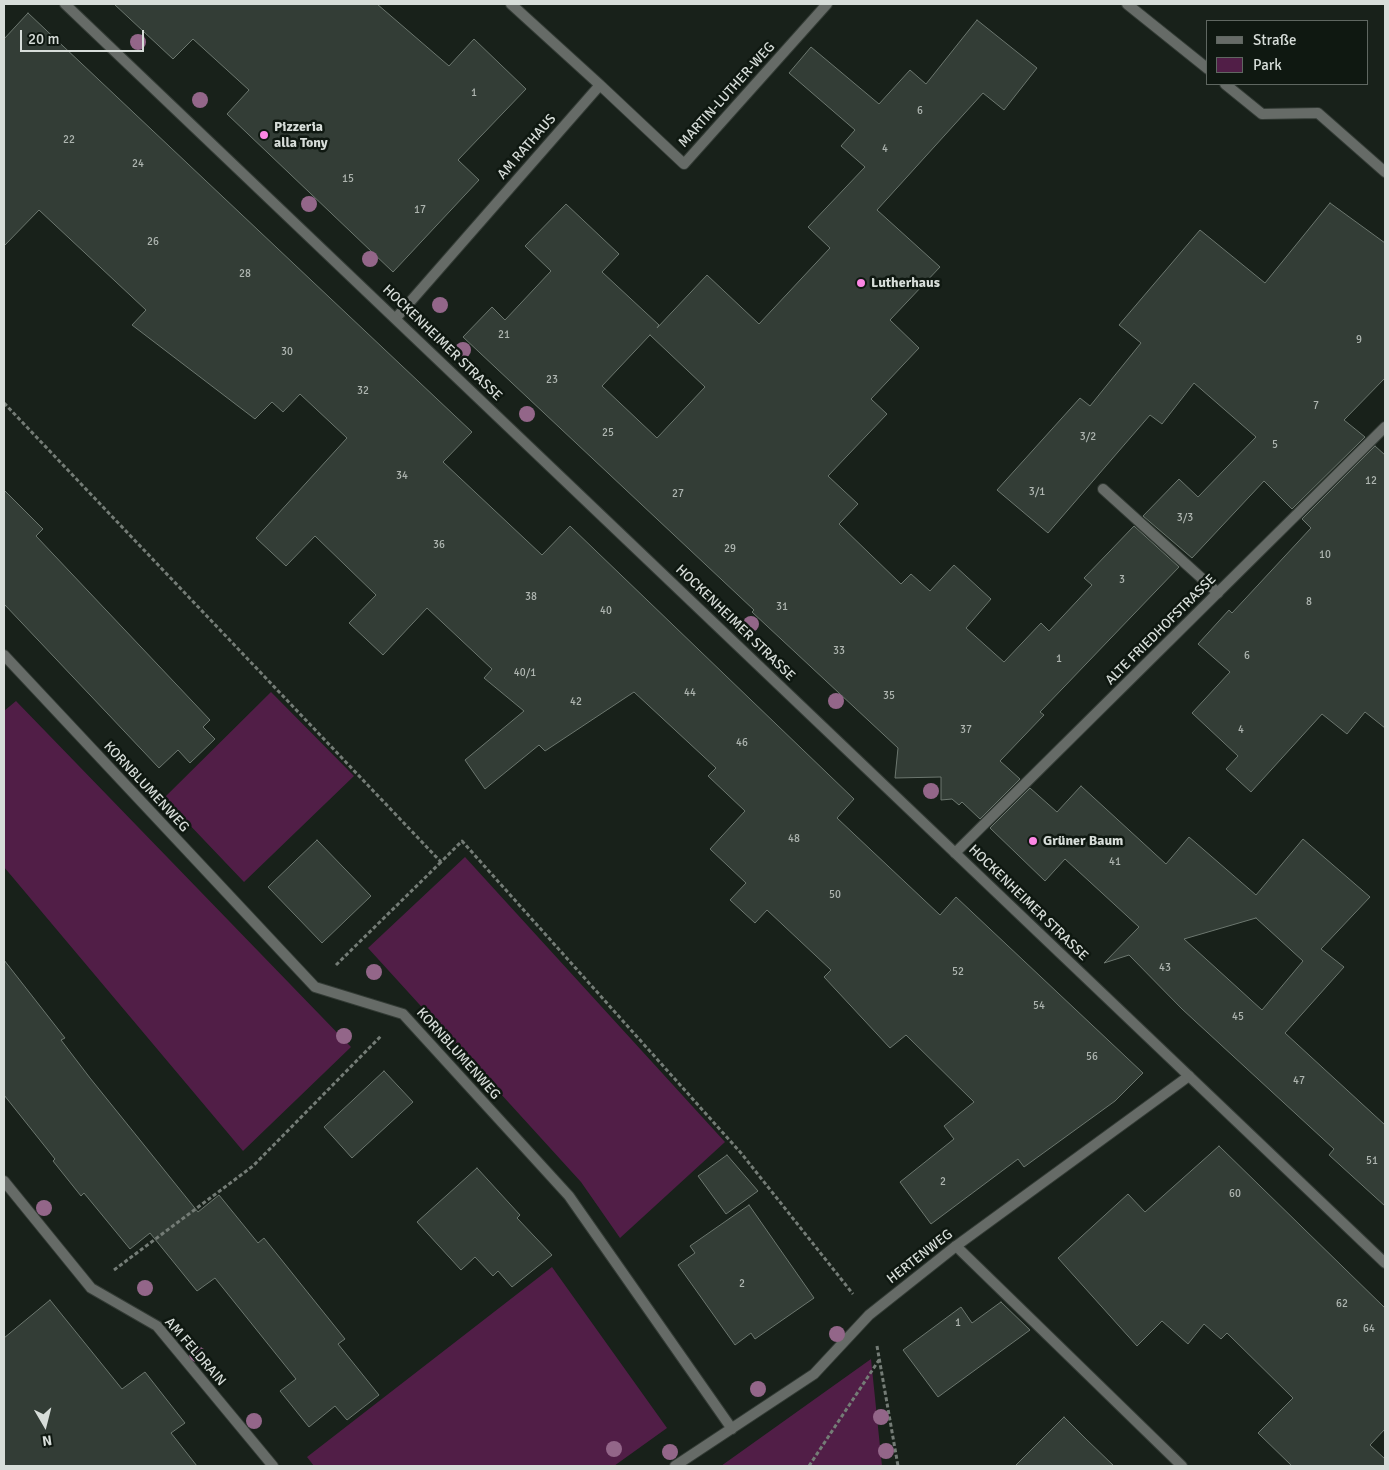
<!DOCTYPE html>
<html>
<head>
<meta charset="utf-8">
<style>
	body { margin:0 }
	#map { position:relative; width:1389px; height:1470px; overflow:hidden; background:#18211a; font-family:Signika,sans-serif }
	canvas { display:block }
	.frame { position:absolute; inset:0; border:5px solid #d7ddd9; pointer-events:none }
	.legend { position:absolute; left:1206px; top:20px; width:162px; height:65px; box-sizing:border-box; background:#0f1811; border:1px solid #5f6761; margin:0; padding:6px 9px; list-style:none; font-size:15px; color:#d7ddd9 }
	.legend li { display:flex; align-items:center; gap:10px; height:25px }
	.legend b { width:25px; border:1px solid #5f6761 }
	.north { position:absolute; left:20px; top:1400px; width:50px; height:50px; -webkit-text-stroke:4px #0f1811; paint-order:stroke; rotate:172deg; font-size:14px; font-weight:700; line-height:20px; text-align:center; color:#d7ddd9 }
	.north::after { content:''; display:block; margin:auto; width:18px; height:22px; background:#d7ddd9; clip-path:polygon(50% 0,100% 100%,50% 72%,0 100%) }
	.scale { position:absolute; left:20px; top:30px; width:124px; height:22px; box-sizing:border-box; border:2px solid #d7ddd9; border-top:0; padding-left:6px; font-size:15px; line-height:18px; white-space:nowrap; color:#d7ddd9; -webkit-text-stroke:4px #0f1811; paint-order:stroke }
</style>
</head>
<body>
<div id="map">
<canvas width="1389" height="1470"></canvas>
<div class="frame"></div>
<ul class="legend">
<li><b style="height:6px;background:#666b67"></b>Straße</li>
<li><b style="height:14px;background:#511e47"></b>Park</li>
</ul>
<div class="north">N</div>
<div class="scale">20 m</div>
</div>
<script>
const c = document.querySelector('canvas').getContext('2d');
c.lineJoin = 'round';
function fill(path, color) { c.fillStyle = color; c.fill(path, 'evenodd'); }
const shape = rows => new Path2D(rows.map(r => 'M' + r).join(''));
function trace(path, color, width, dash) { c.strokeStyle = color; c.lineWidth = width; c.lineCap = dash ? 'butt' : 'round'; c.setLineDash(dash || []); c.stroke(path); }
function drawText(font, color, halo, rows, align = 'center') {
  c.font = font + ' Signika,sans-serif'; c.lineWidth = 5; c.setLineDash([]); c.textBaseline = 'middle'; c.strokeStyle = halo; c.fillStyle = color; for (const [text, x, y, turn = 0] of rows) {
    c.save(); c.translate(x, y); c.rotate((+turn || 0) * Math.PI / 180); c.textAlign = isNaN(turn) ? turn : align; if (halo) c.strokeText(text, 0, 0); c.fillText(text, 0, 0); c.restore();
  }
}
fill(shape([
	[271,692,354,776,244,882,164,798],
	[16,701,351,1047,243,1151,4,867,4,711],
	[465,857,725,1142,620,1238,581,1182,368,948],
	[552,1267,667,1428,614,1466,314,1466,307,1457],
	[871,1359,882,1466,721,1466]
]), '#511e47');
const building = shape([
	[114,4,377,4,449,66,474,39,526,89,458,160,479,180,393,272,227,114,249,90,193,39,173,59,114,4],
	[28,13,472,432,443,462,542,555,570,526,854,799,837,818,940,915,956,897,1143,1073,1115,1101,1024,1167,1018,1159,931,1224,900,1182,954,1139,944,1126,974,1102,906,1035,890,1048,824,977,831,970,767,910,755,923,730,900,746,883,710,849,745,811,708,776,716,768,634,692,545,751,539,745,485,789,465,760,524,711,484,678,492,669,427,608,383,655,349,623,376,595,315,536,286,566,256,538,347,438,300,394,283,412,272,402,255,419,132,325,146,310,39,210,4,246,4,39,28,13],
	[977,20,1037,68,1004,110,983,93,877,210,940,267,890,320,919,348,871,399,887,414,828,476,858,504,839,524,901,584,911,574,930,591,954,565,991,599,966,628,1004,662,1041,623,1049,631,1092,585,1084,578,1134,526,1179,567,1040,712,1044,715,1000,761,1020,779,980,819,962,802,959,805,952,799,941,800,941,777,895,778,898,748,752,612,754,610,463,337,492,307,505,320,551,271,525,246,566,204,619,254,602,272,659,325,657,328,707,275,759,324,830,248,808,227,865,167,841,146,855,130,789,73,811,47,879,104,910,70,926,84,977,20],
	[650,335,705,387,657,438,602,386,650,335],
	[1330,203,1385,243,1385,378,1344,420,1365,437,1292,509,1264,481,1192,558,1143,516,1179,479,1198,497,1256,437,1194,383,1162,424,1150,415,1048,533,997,490,1080,398,1090,406,1141,343,1119,325,1200,230,1265,283,1330,203],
	[1375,446,1385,455,1385,728,1365,712,1347,734,1322,714,1251,792,1226,769,1238,756,1192,713,1230,672,1198,644,1229,610,1232,613,1311,528,1302,519,1375,446],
	[4,490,43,529,36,536,210,720,203,727,215,739,190,763,178,750,159,768,4,604,4,490],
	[1081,786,1166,864,1189,837,1256,895,1303,839,1370,897,1321,949,1344,967,1285,1033,1385,1125,1385,1206,1329,1155,1334,1149,1182,1009,1129,955,1104,963,1139,927,1065,859,1045,881,990,828,1030,788,1057,812,1081,786],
	[1256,918,1303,961,1262,1010,1184,939,1256,918],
	[317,840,371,896,322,943,268,887,317,840],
	[4,960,65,1038,61,1040,90,1078,198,1212,219,1195,258,1243,264,1238,345,1339,338,1344,379,1395,347,1420,335,1406,309,1427,280,1391,296,1379,215,1278,197,1291,150,1233,130,1249,84,1193,81,1196,53,1161,55,1159,4,1095,4,960],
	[384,1071,413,1102,352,1158,324,1127,384,1071],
	[1219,1146,1385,1308,1385,1429,1370,1445,1385,1459,1385,1466,1292,1466,1258,1433,1293,1398,1227,1333,1221,1339,1204,1324,1188,1344,1162,1321,1137,1346,1058,1258,1128,1194,1145,1212,1219,1146],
	[727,1155,758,1191,726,1214,698,1176,727,1155],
	[477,1168,520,1215,517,1218,552,1255,512,1287,498,1271,493,1276,475,1257,461,1270,417,1222,477,1168],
	[749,1205,814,1298,755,1339,751,1333,735,1345,678,1265,695,1253,690,1246,749,1205],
	[50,1300,122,1389,145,1372,185,1423,171,1433,197,1466,4,1466,4,1338,50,1300],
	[1001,1302,1030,1330,938,1397,903,1350,961,1307,972,1323,1001,1302],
	[1064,1417,1086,1439,1114,1466,1015,1466,1064,1417]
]);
fill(building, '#333d36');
trace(building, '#6c776f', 1);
const service = shape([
	[1103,489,1218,593],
	[956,1246,1182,1466]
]);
const minor = shape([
	[1127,4,1208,69],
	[1225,84,1262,114,1318,113,1385,172],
	[600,85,684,164,827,4],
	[396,318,600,85,511,4],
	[4,655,315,987,403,1014,569,1196,732,1429],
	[955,853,1385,427],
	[4,1181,91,1288,157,1326,273,1466],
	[675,1466,814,1374,869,1315,956,1246,1189,1076]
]);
const tertiary = shape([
	[65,4,1385,1263]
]);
trace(service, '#333b35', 12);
trace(minor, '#333b35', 12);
trace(tertiary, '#333b35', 12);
trace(shape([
	[4,403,441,862,462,841,741,1153,853,1294],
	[336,965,441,862],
	[114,1270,253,1166,381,1036],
	[877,1346,898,1466],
	[809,1466,879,1360]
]), '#747c76', 3, [4, 2.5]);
trace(service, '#666b67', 10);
trace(minor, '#666b67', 10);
trace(tertiary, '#666b67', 10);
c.fillStyle = '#936689';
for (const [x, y] of [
	[138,42],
	[200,100],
	[309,204],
	[370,259],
	[440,305],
	[463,350],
	[527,414],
	[751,624],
	[836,701],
	[931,791],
	[374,972],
	[344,1036],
	[44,1208],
	[145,1288],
	[837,1334],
	[197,1354],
	[758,1389],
	[881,1417],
	[254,1421],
	[614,1449],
	[886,1451],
	[670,1452]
]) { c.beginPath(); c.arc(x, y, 8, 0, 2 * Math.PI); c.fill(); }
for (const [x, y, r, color] of [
	[264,135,5,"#fc86e4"],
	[861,283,5,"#fc86e4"],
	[1033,841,5,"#fc86e4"]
]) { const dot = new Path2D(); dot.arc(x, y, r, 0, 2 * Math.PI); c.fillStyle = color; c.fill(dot); trace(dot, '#0f1811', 2); }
drawText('11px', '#aeb5b0', null, [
	["1",474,93],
	["6",920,111],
	["22",69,140],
	["4",885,149],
	["24",138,164],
	["15",348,179],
	["17",420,210],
	["26",153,242],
	["28",245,274],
	["21",504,335],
	["9",1359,340],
	["30",287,352],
	["23",552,380],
	["32",363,391],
	["7",1316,406],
	["25",608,433],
	["3/2",1088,437],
	["5",1275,445],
	["34",402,476],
	["12",1371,481],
	["3/1",1037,492],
	["27",678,494],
	["3/3",1185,518],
	["36",439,545],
	["29",730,549],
	["10",1325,555],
	["3",1122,580],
	["38",531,597],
	["8",1309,602],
	["31",782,607],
	["40",606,611],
	["33",839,651],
	["6",1247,656],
	["1",1059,659],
	["40/1",525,673],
	["44",690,693],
	["35",889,696],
	["42",576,702],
	["37",966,730],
	["4",1241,730],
	["46",742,743],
	["48",794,839],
	["41",1115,862],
	["50",835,895],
	["43",1165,968],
	["52",958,972],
	["54",1039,1006],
	["45",1238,1017],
	["56",1092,1057],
	["47",1299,1081],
	["51",1372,1161],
	["2",943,1182],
	["60",1235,1194],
	["2",742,1284],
	["62",1342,1304],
	["1",958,1323],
	["64",1369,1329]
]);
drawText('14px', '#d7ddd9', '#0f1811', [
	["MARTIN-LUTHER-WEG",727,95,-48],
	["AM RATHAUS",527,147,-49],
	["HOCKENHEIMER STRASSE",442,343,44],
	["HOCKENHEIMER STRASSE",735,623,44],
	["ALTE FRIEDHOFSTRASSE",1161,630,-45],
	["KORNBLUMENWEG",146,787,47],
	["HOCKENHEIMER STRASSE",1028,903,44],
	["KORNBLUMENWEG",458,1054,48],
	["HERTENWEG",920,1257,-38],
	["AM FELDRAIN",195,1352,49]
]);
drawText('bold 14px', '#d7ddd9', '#0f1811', [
	["Pizzeria",274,127],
	["alla Tony",274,143],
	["Lutherhaus",871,283],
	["Grüner Baum",1043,841]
], 'left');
</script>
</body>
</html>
